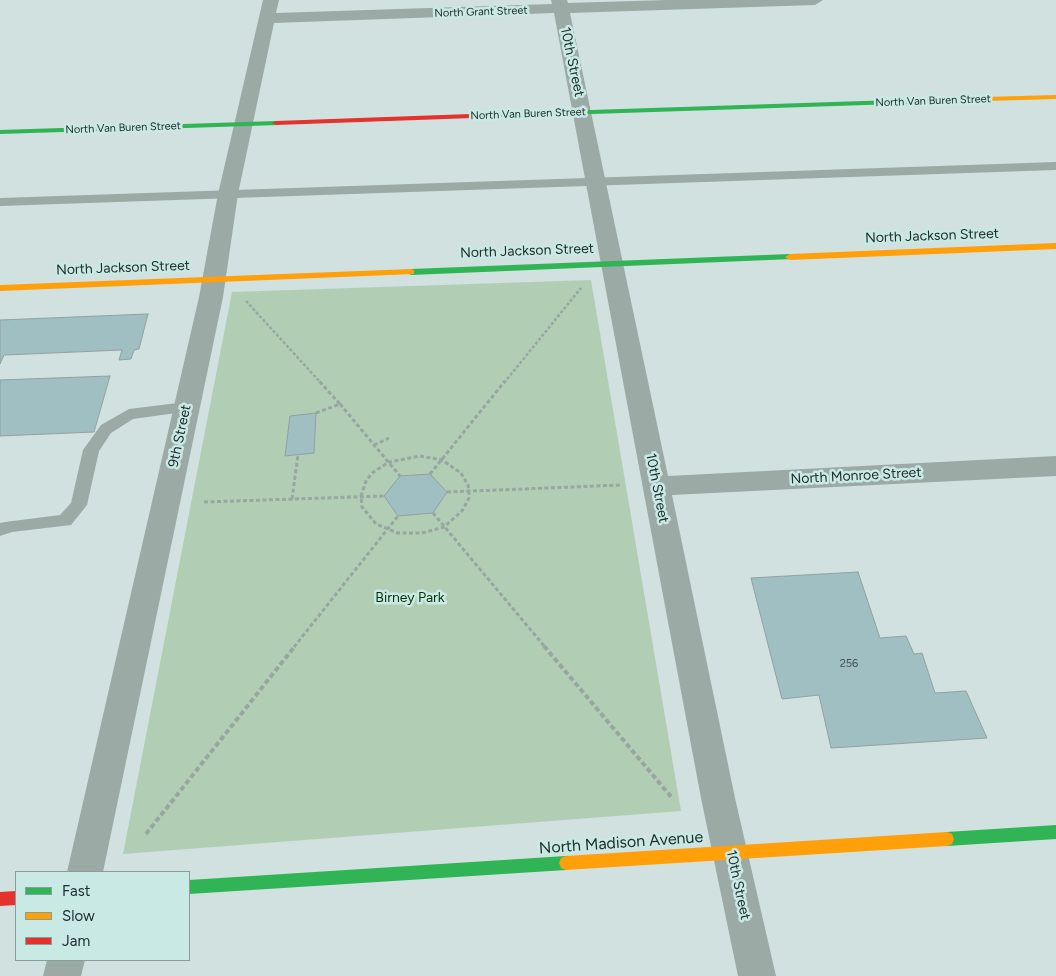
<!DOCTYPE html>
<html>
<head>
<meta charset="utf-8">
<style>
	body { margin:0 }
	#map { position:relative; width:1056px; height:976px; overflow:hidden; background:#d0e1df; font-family:Figtree,sans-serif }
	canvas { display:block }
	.legend { position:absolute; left:15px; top:871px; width:175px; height:90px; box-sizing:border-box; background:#c8e9e4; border:1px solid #859e9a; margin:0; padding:6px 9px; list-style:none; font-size:15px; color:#212e2c }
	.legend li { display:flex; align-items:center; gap:10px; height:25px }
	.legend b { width:25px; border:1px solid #859e9a }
</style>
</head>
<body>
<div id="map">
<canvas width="1056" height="976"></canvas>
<ul class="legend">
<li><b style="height:6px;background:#30b455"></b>Fast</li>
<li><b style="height:6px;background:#ff9f0a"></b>Slow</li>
<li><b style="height:6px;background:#e5322d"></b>Jam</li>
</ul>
</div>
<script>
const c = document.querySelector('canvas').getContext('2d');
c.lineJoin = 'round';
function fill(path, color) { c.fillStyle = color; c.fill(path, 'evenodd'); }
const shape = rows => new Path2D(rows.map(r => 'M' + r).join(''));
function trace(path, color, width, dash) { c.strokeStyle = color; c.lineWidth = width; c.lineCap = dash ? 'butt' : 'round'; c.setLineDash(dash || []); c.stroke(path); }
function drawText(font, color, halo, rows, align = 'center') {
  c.font = font + ' Figtree,sans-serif'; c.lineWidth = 5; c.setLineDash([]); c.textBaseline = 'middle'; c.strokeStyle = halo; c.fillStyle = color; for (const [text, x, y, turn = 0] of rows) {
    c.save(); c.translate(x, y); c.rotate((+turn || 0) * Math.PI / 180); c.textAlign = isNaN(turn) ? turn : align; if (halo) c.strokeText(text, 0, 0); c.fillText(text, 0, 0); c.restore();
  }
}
fill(shape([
	[591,280,681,811,123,854,232,292]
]), '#b1ceb5');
const building = shape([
	[148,314,139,349,134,350,131,359,119,360,122,350,4,355,0,364,0,320,148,314],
	[110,376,94,432,0,436,0,380,110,376],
	[316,413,314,453,285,456,290,416,316,413],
	[430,474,447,492,433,513,398,516,384,496,400,476,430,474],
	[858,572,880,638,906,636,914,654,922,653,935,693,966,691,987,738,831,748,819,695,782,699,751,578,858,572]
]);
fill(building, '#9fbfc2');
trace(building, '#92a0a0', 1);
trace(shape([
	[246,301,321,383],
	[504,383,581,288]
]), '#98a5a1', 2.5, [3, 2]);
trace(shape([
	[340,404,400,476],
	[316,413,340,404,319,381],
	[374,445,389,438],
	[420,456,442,460,461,473,468,485,469,492,469,498,462,511,444,527,422,533,398,533,376,524,362,507,361,496,366,481,372,473,389,462,420,456],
	[430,474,505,381],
	[447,492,622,485],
	[292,499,298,455],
	[204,502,384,496],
	[433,513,545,647],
	[294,647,398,516]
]), '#98a5a1', 3, [4, 2.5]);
trace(shape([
	[544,646,673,799],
	[146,834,295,646]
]), '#98a5a1', 4, [5, 3]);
fill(shape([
	[1056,162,1056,170,0,206,0,198,1056,162],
	[186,402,191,403,194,407,191,411,133,419,111,433,99,451,87,505,71,525,12,532,0,536,0,523,5,522,60,515,71,503,83,450,101,425,129,409,186,402]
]), '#9caaa6');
fill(shape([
	[263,0,279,0,276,13,552,4,551,0,567,0,568,3,667,0,823,0,815,5,570,13,668,476,1056,456,1056,476,672,495,735,798,776,976,738,976,701,798,554,13,274,23,238,194,223,297,103,872,67,872,199,297,218,194,263,0],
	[47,960,85,960,81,976,43,976,47,960]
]), '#9caaa6');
fill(shape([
	[985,97,989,99,988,101,470,118,466,116,470,114,985,97],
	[276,121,280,123,279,125,0,134,0,130,276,121],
	[790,254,793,255,793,259,411,275,406,272,411,269,790,254],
	[1056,825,1056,839,947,846,942,844,940,839,942,834,947,832,1056,825],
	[566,856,571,858,573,863,571,868,566,870,189,894,189,880,566,856]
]), '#30b455');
fill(shape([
	[1056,95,1056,99,985,101,981,99,985,97,1056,95],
	[1056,243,1056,249,790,260,785,257,790,254,1056,243],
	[411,269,414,270,414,274,0,291,0,285,411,269],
	[947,832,952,834,954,839,952,844,947,846,566,870,561,868,559,863,561,858,566,856,947,832]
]), '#ff9f0a');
fill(shape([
	[470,114,473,114,473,118,276,125,272,123,276,121,470,114],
	[16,891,16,905,0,906,0,892,16,891]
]), '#e5322d');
drawText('11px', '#212e2c', '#c8e9e4', [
	["North Grant Street",481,12,-2],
	["North Van Buren Street",933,101,-2],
	["North Van Buren Street",528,114,-2],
	["North Van Buren Street",123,128,-2]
]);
drawText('11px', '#405252', null, [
	["256",849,664]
]);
drawText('14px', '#212e2c', '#c8e9e4', [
	["10th Street",572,62,78],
	["North Jackson Street",932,236,-2],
	["North Jackson Street",527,251,-2],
	["North Jackson Street",123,268,-2],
	["9th Street",180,436,-78],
	["North Monroe Street",856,476,-3],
	["10th Street",657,488,79],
	["10th Street",738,885,78]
]);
drawText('14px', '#0a3306', '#c8e9e4', [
	["Birney Park",410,598]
]);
drawText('16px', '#212e2c', '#c8e9e4', [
	["North Madison Avenue",621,843,-4]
]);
</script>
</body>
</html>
